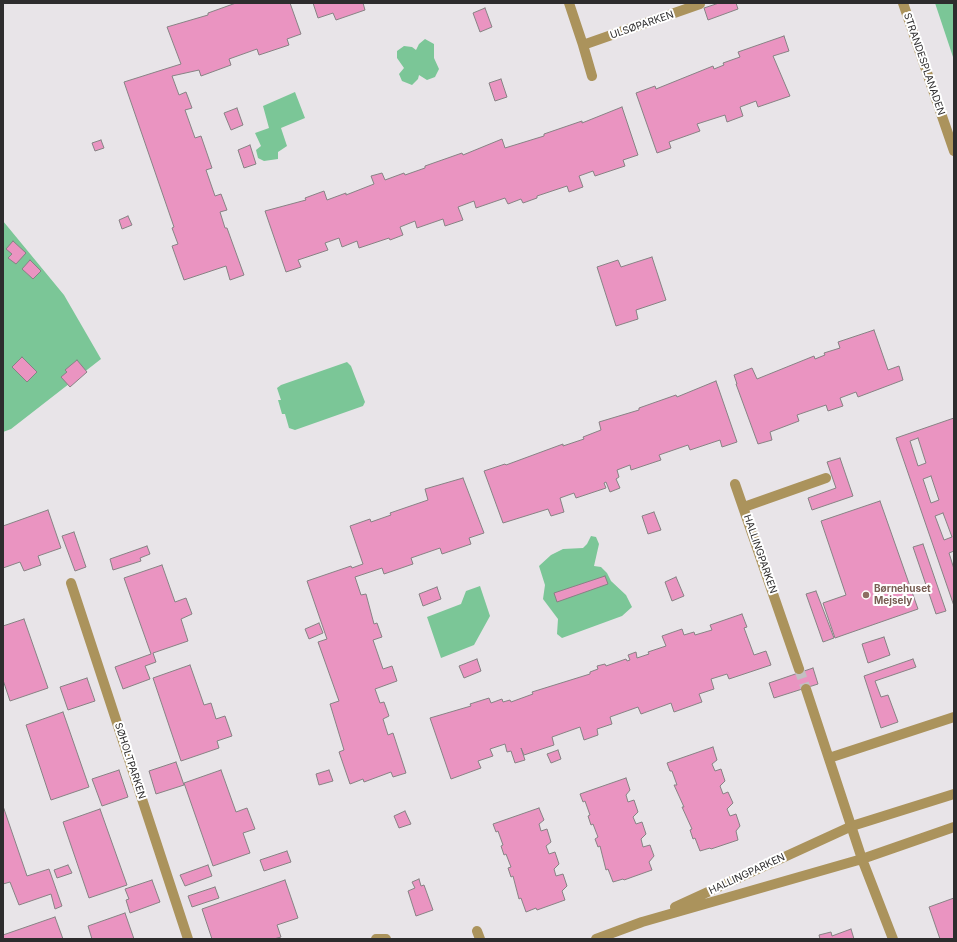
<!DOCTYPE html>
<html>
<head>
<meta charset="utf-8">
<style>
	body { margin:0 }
	#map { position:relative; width:957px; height:942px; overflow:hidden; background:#e8e4e8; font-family:Inter,sans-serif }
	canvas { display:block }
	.frame { position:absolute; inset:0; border:4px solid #2d2c2d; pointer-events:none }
</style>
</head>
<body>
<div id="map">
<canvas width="957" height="942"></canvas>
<div class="frame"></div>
</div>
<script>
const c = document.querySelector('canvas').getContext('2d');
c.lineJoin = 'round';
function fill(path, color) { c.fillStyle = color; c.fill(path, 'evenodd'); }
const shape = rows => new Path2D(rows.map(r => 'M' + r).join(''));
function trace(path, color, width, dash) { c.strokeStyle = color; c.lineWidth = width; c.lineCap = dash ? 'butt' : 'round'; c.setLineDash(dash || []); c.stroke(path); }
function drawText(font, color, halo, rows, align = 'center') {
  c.font = font + ' Inter,sans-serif'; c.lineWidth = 4; c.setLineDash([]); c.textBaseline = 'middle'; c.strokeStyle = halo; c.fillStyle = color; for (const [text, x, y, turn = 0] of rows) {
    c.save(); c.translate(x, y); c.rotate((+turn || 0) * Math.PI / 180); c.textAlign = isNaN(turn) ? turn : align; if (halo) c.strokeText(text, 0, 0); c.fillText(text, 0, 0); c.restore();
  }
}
fill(shape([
	[935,3,954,3,954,60],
	[425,39,434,44,434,58,439,69,435,77,427,80,419,75,418,79,412,85,402,81,399,74,404,68,397,58,397,51,404,46,412,47,416,50,419,44],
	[295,92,305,118,281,128,287,146,278,152,278,159,264,161,258,158,256,150,261,146,255,133,269,128,263,106],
	[3,221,64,295,101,359,11,429,3,432],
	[347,362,351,366,365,402,363,406,295,430,289,428,285,414,282,414,278,400,281,400,277,388,281,385],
	[591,536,596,537,599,544,594,566,601,567,607,573,611,581,626,595,632,607,622,616,562,638,557,634,558,619,543,599,545,585,539,566,551,555,563,549,583,548,587,544],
	[480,586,490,616,474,645,441,658,427,617,461,604,466,591]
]), '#7bc697');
const building = shape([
	[236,3,290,3,301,34,287,39,289,45,259,55,257,49,229,59,231,65,201,76,199,70,172,76,179,95,186,92,192,108,185,110,195,138,201,136,212,168,206,170,215,196,221,194,227,210,220,212,225,228,227,228,244,275,230,280,226,266,184,280,172,246,178,244,172,228,174,227,124,82,181,64,167,27,208,15,208,13,236,3],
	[313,3,363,3,365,10,336,20,333,13,318,18,313,3],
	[719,3,736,3,738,9,708,20,704,8,719,3],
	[485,8,492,27,480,32,473,13,485,8],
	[784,36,789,51,773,56,790,96,758,107,756,101,740,107,743,116,727,122,725,115,697,124,700,131,669,142,671,148,657,153,636,93,655,86,656,89,713,66,714,69,724,65,723,63,740,57,738,52,784,36],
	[501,79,507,97,495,101,489,83,501,79],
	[622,107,638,155,623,160,625,166,595,176,593,171,579,176,583,187,569,192,567,186,537,196,537,198,523,203,521,199,508,204,505,198,476,208,474,201,458,207,463,220,445,226,443,219,417,228,415,221,400,227,403,235,390,240,389,238,359,248,357,241,342,247,339,238,325,243,328,250,298,260,301,267,286,272,265,211,306,200,305,198,324,191,327,200,346,193,346,195,374,184,371,176,382,173,385,180,404,173,405,175,425,168,425,166,462,153,463,155,502,139,505,148,544,136,544,134,582,121,582,123,622,107],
	[237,108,243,125,231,130,224,113,237,108],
	[101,140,104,148,95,151,92,143,101,140],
	[250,145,256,164,244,168,238,150,250,145],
	[128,216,132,225,122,229,119,220,128,216],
	[13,241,26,253,16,264,8,258,12,254,6,249,13,241],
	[652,257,666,300,636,310,638,319,616,326,597,267,618,260,621,267,652,257],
	[30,260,41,271,33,279,22,269,30,260],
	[874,330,888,370,899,366,903,380,858,397,856,392,840,398,843,406,828,411,826,405,797,415,799,421,770,432,772,440,758,444,736,384,737,384,734,375,752,368,757,379,814,356,815,359,825,355,824,353,840,348,838,342,874,330],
	[22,357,37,372,27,382,12,367,22,357],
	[77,360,87,372,70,387,61,377,67,372,65,370,77,360],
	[716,381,737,442,722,447,720,440,690,450,688,445,659,455,661,460,631,470,630,465,617,470,619,477,616,479,620,488,610,492,606,482,604,483,606,488,576,498,574,493,560,498,564,512,551,516,548,509,503,523,484,471,505,464,506,465,563,444,563,446,584,439,583,437,601,430,599,422,639,410,639,408,676,395,677,397,716,381],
	[954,418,954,551,949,553,954,569,954,606,896,438,954,418],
	[918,438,926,463,918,466,910,441,918,438],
	[931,476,939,500,931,503,923,479,931,476],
	[943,513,952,537,944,540,935,516,943,513],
	[840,458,853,496,812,510,808,498,836,488,827,462,840,458],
	[463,478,484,533,469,538,471,544,442,554,440,548,411,558,413,564,384,574,382,568,355,577,361,595,366,594,374,624,377,623,382,637,373,640,383,669,392,666,397,681,375,689,380,703,384,702,389,716,383,719,388,735,393,733,406,773,393,777,391,772,364,782,363,779,350,784,339,752,344,750,330,704,339,701,318,642,327,639,307,581,351,566,352,568,363,564,350,526,370,519,371,522,391,515,390,513,428,500,425,489,463,478],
	[880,501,918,609,835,638,823,603,846,595,821,521,880,501],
	[48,510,61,548,38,556,41,565,24,571,20,562,3,568,3,526,48,510],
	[654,512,661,530,648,534,642,516,654,512],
	[74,532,86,567,75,571,62,536,74,532],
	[923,544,946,611,936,614,913,547,923,544],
	[147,546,150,554,140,558,141,561,113,570,110,559,147,546],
	[162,565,175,602,186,598,192,614,181,619,188,641,153,653,156,662,145,666,150,679,123,689,115,667,151,654,124,578,162,565],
	[605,576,608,584,557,602,554,593,605,576],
	[676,577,684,596,672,601,665,582,676,577],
	[437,587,441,599,423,606,419,594,437,587],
	[816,591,834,638,823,642,806,594,816,591],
	[742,614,747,627,744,628,754,655,766,651,771,665,729,679,727,674,711,679,714,689,699,694,702,702,674,712,671,703,641,714,638,707,610,717,612,724,597,729,598,735,584,740,580,727,552,737,554,745,524,755,521,748,525,760,515,763,511,751,507,752,505,744,490,749,493,756,478,761,481,768,451,779,430,718,471,706,470,704,489,698,491,703,502,699,503,702,510,700,511,702,533,694,532,692,590,674,590,672,598,669,597,666,605,664,606,666,626,659,627,661,630,660,628,655,636,652,637,658,649,654,648,652,666,646,662,636,682,629,684,635,694,632,695,635,712,630,710,625,742,614],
	[24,619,48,688,10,701,3,680,3,626,24,619],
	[319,623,323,633,309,639,305,629,319,623],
	[884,637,890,655,868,663,862,644,884,637],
	[477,659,481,671,464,678,459,666,477,659],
	[913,659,916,667,875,681,881,697,888,695,898,722,881,728,864,676,913,659],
	[190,665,204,705,211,703,216,719,225,716,232,736,217,741,219,748,181,761,153,678,190,665],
	[813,668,818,684,774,698,769,683,813,668],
	[87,678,95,701,68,710,60,687,87,678],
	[63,712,89,787,51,800,26,725,63,712],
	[713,747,717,760,712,764,715,771,721,769,725,781,720,786,723,794,728,792,733,803,727,809,730,816,736,814,740,826,736,831,738,840,711,849,710,848,700,851,695,838,693,839,690,830,692,829,682,807,684,807,674,785,677,785,672,771,670,771,667,763,713,747],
	[558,750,561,759,551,763,547,754,558,750],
	[176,762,184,785,156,794,149,771,176,762],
	[119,770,128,797,102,806,92,779,119,770],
	[221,770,236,812,247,808,255,829,243,833,250,853,213,866,184,783,221,770],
	[329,770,333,781,319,785,316,774,329,770],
	[626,778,630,790,626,795,628,802,634,800,638,812,633,817,636,824,642,822,646,834,641,839,643,847,650,845,654,856,649,862,652,870,624,880,623,879,613,882,608,869,606,870,600,846,598,847,595,839,598,837,593,824,591,825,588,816,590,815,585,801,583,802,580,794,626,778],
	[3,806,27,876,49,869,62,906,55,909,51,894,19,905,10,882,3,884,3,806],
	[539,808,544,820,539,824,541,831,547,829,551,842,546,846,549,854,555,852,559,864,554,869,556,876,563,874,567,886,562,891,565,900,537,910,536,908,526,912,521,898,519,899,513,876,511,877,508,868,511,867,506,854,504,855,501,846,503,845,498,831,496,832,493,824,539,808],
	[100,809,127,885,89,898,63,822,100,809],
	[405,811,411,824,399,828,394,816,405,811],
	[287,851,291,862,264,871,260,860,287,851],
	[68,865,72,873,57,878,54,870,68,865],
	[208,865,212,876,185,886,180,875,208,865],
	[419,879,421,886,424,885,433,910,416,916,408,891,415,888,412,882,419,879],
	[152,880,160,902,130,913,126,900,129,899,125,889,152,880],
	[285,880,298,918,277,925,281,937,274,939,212,939,202,909,285,880],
	[215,887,219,898,192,907,188,896,215,887],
	[954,898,954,939,940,939,929,907,954,898],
	[125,913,134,939,92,939,88,926,125,913],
	[55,917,63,939,3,939,3,935,55,917],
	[851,929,854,939,820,939,819,935,831,932,832,936,851,929]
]);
fill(building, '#ea94c1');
trace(building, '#878284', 1);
trace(shape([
	[799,669,806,689]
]), '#c3bfc3', 10, [10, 5]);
trace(shape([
	[569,3,583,45,700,4],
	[903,3,954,151],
	[583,45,592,76],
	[735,484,799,669],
	[744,507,826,478],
	[71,583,188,939],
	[806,689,862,859,893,939],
	[829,758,954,717],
	[675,907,852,826,954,794],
	[477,931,480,939],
	[376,939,386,939],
	[596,939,642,922,862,859,954,827]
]), '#ab935c', 10);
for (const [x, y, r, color] of [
	[866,595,4,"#8d6e63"]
]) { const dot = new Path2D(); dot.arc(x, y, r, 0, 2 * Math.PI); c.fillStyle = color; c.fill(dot); trace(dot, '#fff', 1.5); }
drawText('10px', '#2d2c2d', '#fff', [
	["ULSØPARKEN",642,25,-19],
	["STRANDESPLANADEN",924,64,71],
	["HALLINGPARKEN",760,554,71],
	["SØHOLTPARKEN",130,761,72],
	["HALLINGPARKEN",747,874,-25]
]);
drawText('bold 10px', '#785e54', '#fff', [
	["Børnehuset",874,589],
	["Mejsely",874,601]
], 'left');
</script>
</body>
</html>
